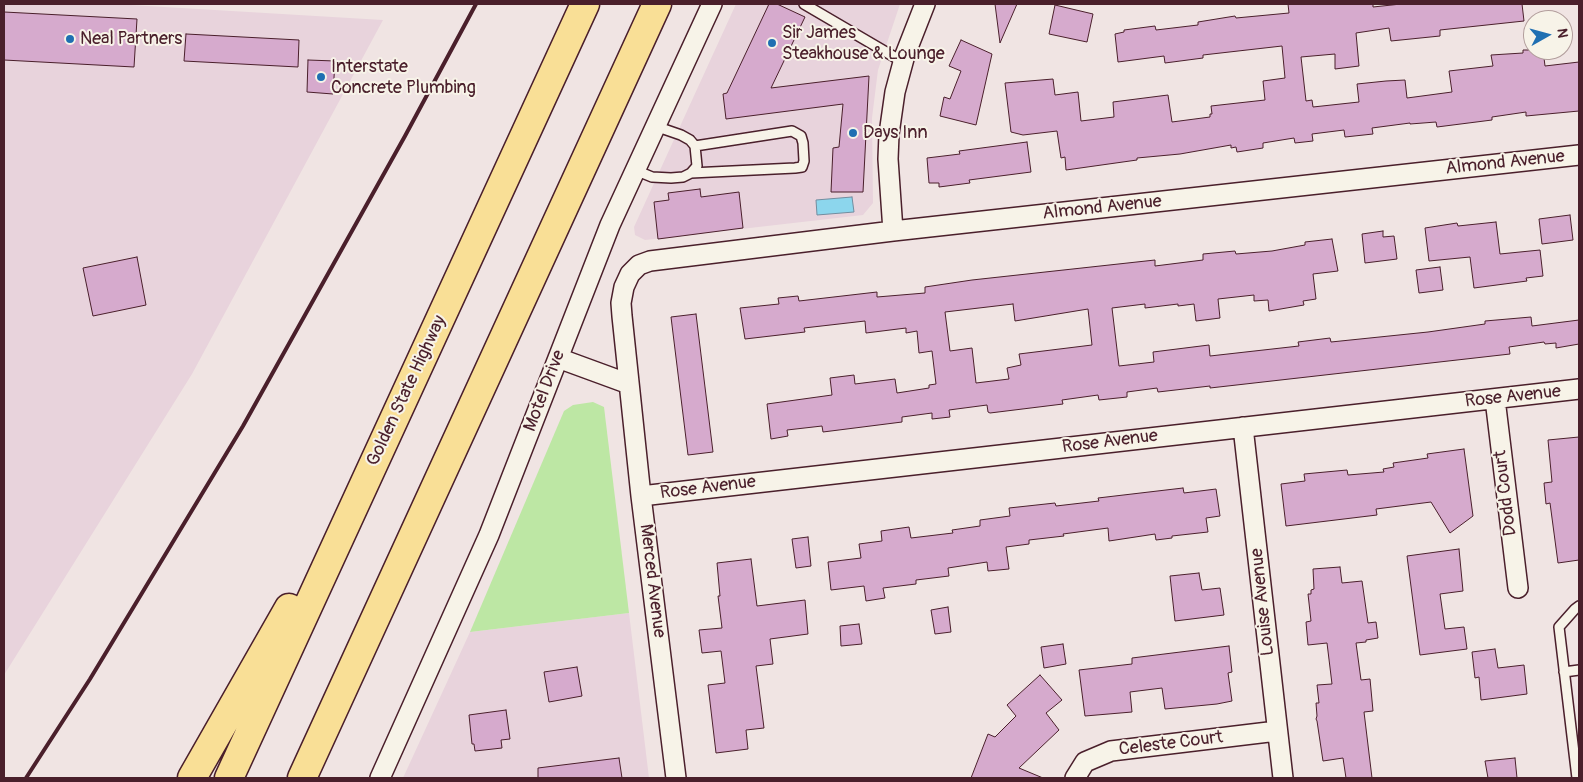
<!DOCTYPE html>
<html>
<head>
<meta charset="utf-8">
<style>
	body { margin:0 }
	#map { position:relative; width:1583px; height:782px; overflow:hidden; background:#f0e4e3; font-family:Pangolin,sans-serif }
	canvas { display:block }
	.frame { position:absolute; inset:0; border:5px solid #4a1f2b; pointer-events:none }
	.north { position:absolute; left:1523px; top:10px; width:50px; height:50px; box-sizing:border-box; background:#f7f3e8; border:1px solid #b29e9c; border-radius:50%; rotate:83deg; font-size:14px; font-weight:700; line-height:20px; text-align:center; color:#4a1f2b }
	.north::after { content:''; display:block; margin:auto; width:18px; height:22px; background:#1f6fb2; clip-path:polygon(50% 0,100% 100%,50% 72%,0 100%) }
</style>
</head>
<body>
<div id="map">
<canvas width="1583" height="782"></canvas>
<div class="frame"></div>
<div class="north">N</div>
</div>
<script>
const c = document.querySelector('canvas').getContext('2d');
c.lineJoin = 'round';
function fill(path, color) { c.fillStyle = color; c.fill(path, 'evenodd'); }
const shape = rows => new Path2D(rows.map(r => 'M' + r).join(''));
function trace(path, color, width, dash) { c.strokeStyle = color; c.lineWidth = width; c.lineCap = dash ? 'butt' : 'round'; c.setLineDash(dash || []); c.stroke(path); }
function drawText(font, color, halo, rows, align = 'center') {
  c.font = font + ' Pangolin,sans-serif'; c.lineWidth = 4; c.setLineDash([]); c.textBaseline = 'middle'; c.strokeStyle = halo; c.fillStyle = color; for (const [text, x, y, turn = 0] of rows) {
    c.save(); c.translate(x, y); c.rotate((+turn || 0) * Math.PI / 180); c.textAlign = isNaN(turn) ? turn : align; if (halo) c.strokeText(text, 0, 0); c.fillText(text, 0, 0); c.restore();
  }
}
fill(shape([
	[4,4,114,4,383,20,192,374,4,675],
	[736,4,900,4,878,70,872,118,873,203,863,215,645,240,635,235,634,227],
	[629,613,649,778,403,778,470,632]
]), '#e8d3dc');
fill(shape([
	[593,402,604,407,629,613,470,632,564,411,573,405]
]), '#bde7a4');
const water = shape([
	[852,197,854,212,817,215,816,200,852,197]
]);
fill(water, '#8cd6ed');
trace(water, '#728d9f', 1);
const building = shape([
	[769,4,777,4,805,17,771,88,869,76,863,192,831,192,833,148,839,147,843,104,726,119,723,94,727,93,769,4],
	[995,4,1017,4,1000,43,995,4],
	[1288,4,1373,4,1373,7,1401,4,1522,4,1524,21,1440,30,1440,36,1391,41,1389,28,1356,33,1359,66,1335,69,1335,54,1301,57,1306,101,1312,100,1313,107,1359,102,1357,84,1386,81,1405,80,1407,98,1452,92,1449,71,1493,66,1491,55,1523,53,1523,50,1543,50,1545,66,1579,62,1579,111,1526,116,1526,112,1492,117,1492,120,1437,127,1436,122,1410,124,1410,123,1372,128,1373,134,1345,137,1344,130,1312,134,1313,141,1295,143,1294,138,1263,143,1263,148,1237,152,1236,147,1231,148,1231,145,1180,154,1137,158,1137,160,1066,170,1065,157,1061,158,1057,131,1023,135,1011,132,1005,83,1053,79,1055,95,1078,92,1081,121,1114,117,1113,102,1168,95,1172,122,1210,117,1210,114,1212,114,1211,106,1265,100,1263,81,1285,78,1282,46,1203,55,1203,58,1165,63,1164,56,1118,62,1115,34,1124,32,1124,30,1155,26,1156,30,1198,25,1198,22,1235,16,1236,18,1289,13,1288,4],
	[1055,5,1093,14,1087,42,1049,34,1055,5],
	[4,12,137,19,134,67,4,60,4,12],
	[186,34,299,40,298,67,184,61,186,34],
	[961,40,992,54,976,125,940,116,944,97,950,99,961,71,949,66,961,40],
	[308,60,335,61,333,94,307,92,308,60],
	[1027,142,1031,172,969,180,970,183,939,187,939,183,929,183,927,158,960,154,959,151,1027,142],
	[700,189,701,197,739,192,743,228,658,239,654,202,669,200,668,193,700,189],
	[1570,215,1573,240,1542,244,1539,219,1570,215],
	[1496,222,1500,254,1540,250,1543,276,1526,278,1527,281,1474,288,1470,257,1429,261,1425,228,1457,223,1458,226,1496,222],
	[1383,231,1383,237,1394,236,1397,259,1365,263,1362,234,1383,231],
	[1332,239,1338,271,1313,274,1316,299,1303,301,1304,305,1269,311,1268,300,1254,301,1254,295,1218,299,1220,318,1196,321,1194,304,1178,306,1178,304,1145,308,1145,304,1112,308,1119,366,1154,362,1153,352,1209,345,1210,356,1299,346,1298,342,1330,338,1331,342,1428,332,1485,324,1485,321,1531,317,1532,326,1579,320,1579,344,1556,348,1556,343,1545,344,1544,342,1509,347,1510,354,1210,388,1210,386,1158,392,1157,388,1127,392,1127,397,1099,400,1098,395,1062,400,1063,404,990,413,988,412,987,405,949,410,950,417,932,419,932,413,902,417,902,422,823,432,822,426,787,430,788,436,771,439,767,404,832,395,830,378,854,375,855,384,895,379,897,393,929,388,929,385,936,384,932,351,919,353,917,331,906,333,906,328,866,333,865,321,804,328,805,332,745,339,740,308,779,304,778,298,798,296,799,301,877,292,877,297,925,293,925,287,972,280,1155,260,1155,266,1203,260,1203,254,1235,251,1236,254,1272,251,1305,245,1305,242,1332,239],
	[1013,304,1015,321,1088,309,1092,345,1019,354,1021,365,1007,368,1009,379,976,383,972,348,950,351,945,312,1013,304],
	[137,257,146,305,93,316,83,268,137,257],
	[1440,267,1443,290,1419,293,1416,270,1440,267],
	[696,314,713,452,688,455,671,317,696,314],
	[1579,437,1579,560,1558,563,1550,503,1546,504,1544,483,1552,482,1548,440,1579,437],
	[1464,449,1473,516,1450,533,1431,502,1376,509,1377,515,1286,526,1281,484,1305,481,1304,474,1347,470,1348,475,1384,472,1383,469,1394,467,1393,463,1428,458,1427,454,1464,449],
	[1183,488,1184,493,1216,489,1220,516,1206,518,1208,532,1172,536,1172,538,1156,540,1155,534,1109,541,1108,528,1063,534,1064,536,1029,540,1029,544,1006,547,1009,569,988,571,987,562,948,568,949,576,916,580,916,584,883,588,885,598,866,601,864,586,831,590,828,562,861,558,859,544,882,541,881,531,909,527,911,538,953,533,952,530,980,526,980,520,1010,516,1009,508,1055,503,1056,506,1099,501,1098,498,1183,488],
	[808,537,811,566,796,568,792,539,808,537],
	[1459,549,1463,591,1440,594,1445,629,1464,627,1467,649,1420,655,1407,556,1459,549],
	[751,559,757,606,805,600,808,634,770,639,773,664,756,666,764,728,746,730,748,749,716,753,708,685,725,683,721,651,702,653,699,630,722,628,718,596,720,596,717,563,751,559],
	[1340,567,1342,583,1362,581,1368,623,1376,622,1378,638,1366,640,1366,642,1356,643,1361,680,1370,679,1373,711,1364,712,1372,778,1346,778,1343,758,1323,761,1317,721,1316,719,1317,716,1316,703,1319,703,1317,685,1332,684,1327,643,1308,645,1306,622,1311,621,1308,594,1311,594,1311,590,1314,589,1313,569,1340,567],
	[1199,573,1202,590,1220,588,1224,615,1175,621,1170,576,1199,573],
	[948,607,951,632,935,634,931,610,948,607],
	[859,624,862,644,841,646,840,626,859,624],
	[1063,644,1066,664,1044,668,1041,647,1063,644],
	[1229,646,1232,672,1228,673,1232,701,1217,704,1165,709,1162,688,1130,692,1132,712,1085,716,1079,670,1132,664,1132,658,1229,646],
	[1495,649,1498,668,1524,665,1527,694,1481,700,1479,677,1475,678,1472,652,1495,649],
	[577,667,582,696,549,702,544,672,577,667],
	[1040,675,1062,700,1046,713,1059,730,1019,768,1043,778,971,778,988,734,995,737,1016,716,1007,705,1040,675],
	[506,710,510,739,501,740,502,748,475,751,474,744,472,744,469,715,506,710],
	[619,758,622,778,538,778,538,768,619,758],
	[1515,758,1517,778,1488,778,1485,761,1515,758]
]);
fill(building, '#d6aacd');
trace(building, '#4a1f2b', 1);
const lane = shape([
	[804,4,903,62],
	[635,170,652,177,671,178,683,177,691,173,697,166,695,146,690,140,681,135,655,126],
	[691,173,795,168,802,167,804,161,803,143,801,136,792,131,695,146],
	[1564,672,1579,670],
	[1577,778,1559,627,1575,609,1579,606]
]);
const street = shape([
	[893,231,888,159,889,134,895,92,905,55,925,4],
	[558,358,629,384],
	[1495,399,1518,588],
	[1243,427,1283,778],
	[641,496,1579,389],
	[380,778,489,535,610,225,712,4],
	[676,778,641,496,622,316,621,303,624,287,630,274,639,265,650,261,893,231,1579,155],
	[1075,778,1085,762,1111,751,1277,731]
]);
const highway = shape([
	[192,778,289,608],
	[229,778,585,4],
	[302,778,657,4]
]);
trace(lane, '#4a1f2b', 12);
trace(street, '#4a1f2b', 22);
trace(highway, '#4a1f2b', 31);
trace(lane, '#f7f3e8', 9);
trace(street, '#f7f3e8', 19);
trace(highway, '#f9df96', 28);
trace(shape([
	[26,778,90,679,243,426,405,136,476,4]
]), '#4a1f2b', 4);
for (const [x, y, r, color] of [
	[70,39,5,"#1f6fb2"],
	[772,43,5,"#1f6fb2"],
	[321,77,5,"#1f6fb2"],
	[853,133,5,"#1f6fb2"]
]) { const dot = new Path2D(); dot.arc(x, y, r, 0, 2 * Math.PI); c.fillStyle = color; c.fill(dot); trace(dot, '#f7f3e8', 2); }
drawText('18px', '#4a1f2b', '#f7f3e8', [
	["Sir James",782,33],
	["Steakhouse & Lounge",782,54],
	["Neal Partners",80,39],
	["Interstate",331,67],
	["Concrete Plumbing",331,88],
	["Days Inn",863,133]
], 'left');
drawText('18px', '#4a1f2b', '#f7f3e8', [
	["Almond Avenue",1505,163,-6],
	["Almond Avenue",1102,208,-6],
	["Golden State Highway",407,391,-65],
	["Motel Drive",545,391,-69],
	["Rose Avenue",1513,397,-6],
	["Rose Avenue",1110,442,-7],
	["Rose Avenue",708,488,-7],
	["Dodd Court",1506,493,-97],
	["Merced Avenue",652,581,83],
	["Louise Avenue",1263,602,-96],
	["Celeste Court",1171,744,-7]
]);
</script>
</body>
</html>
